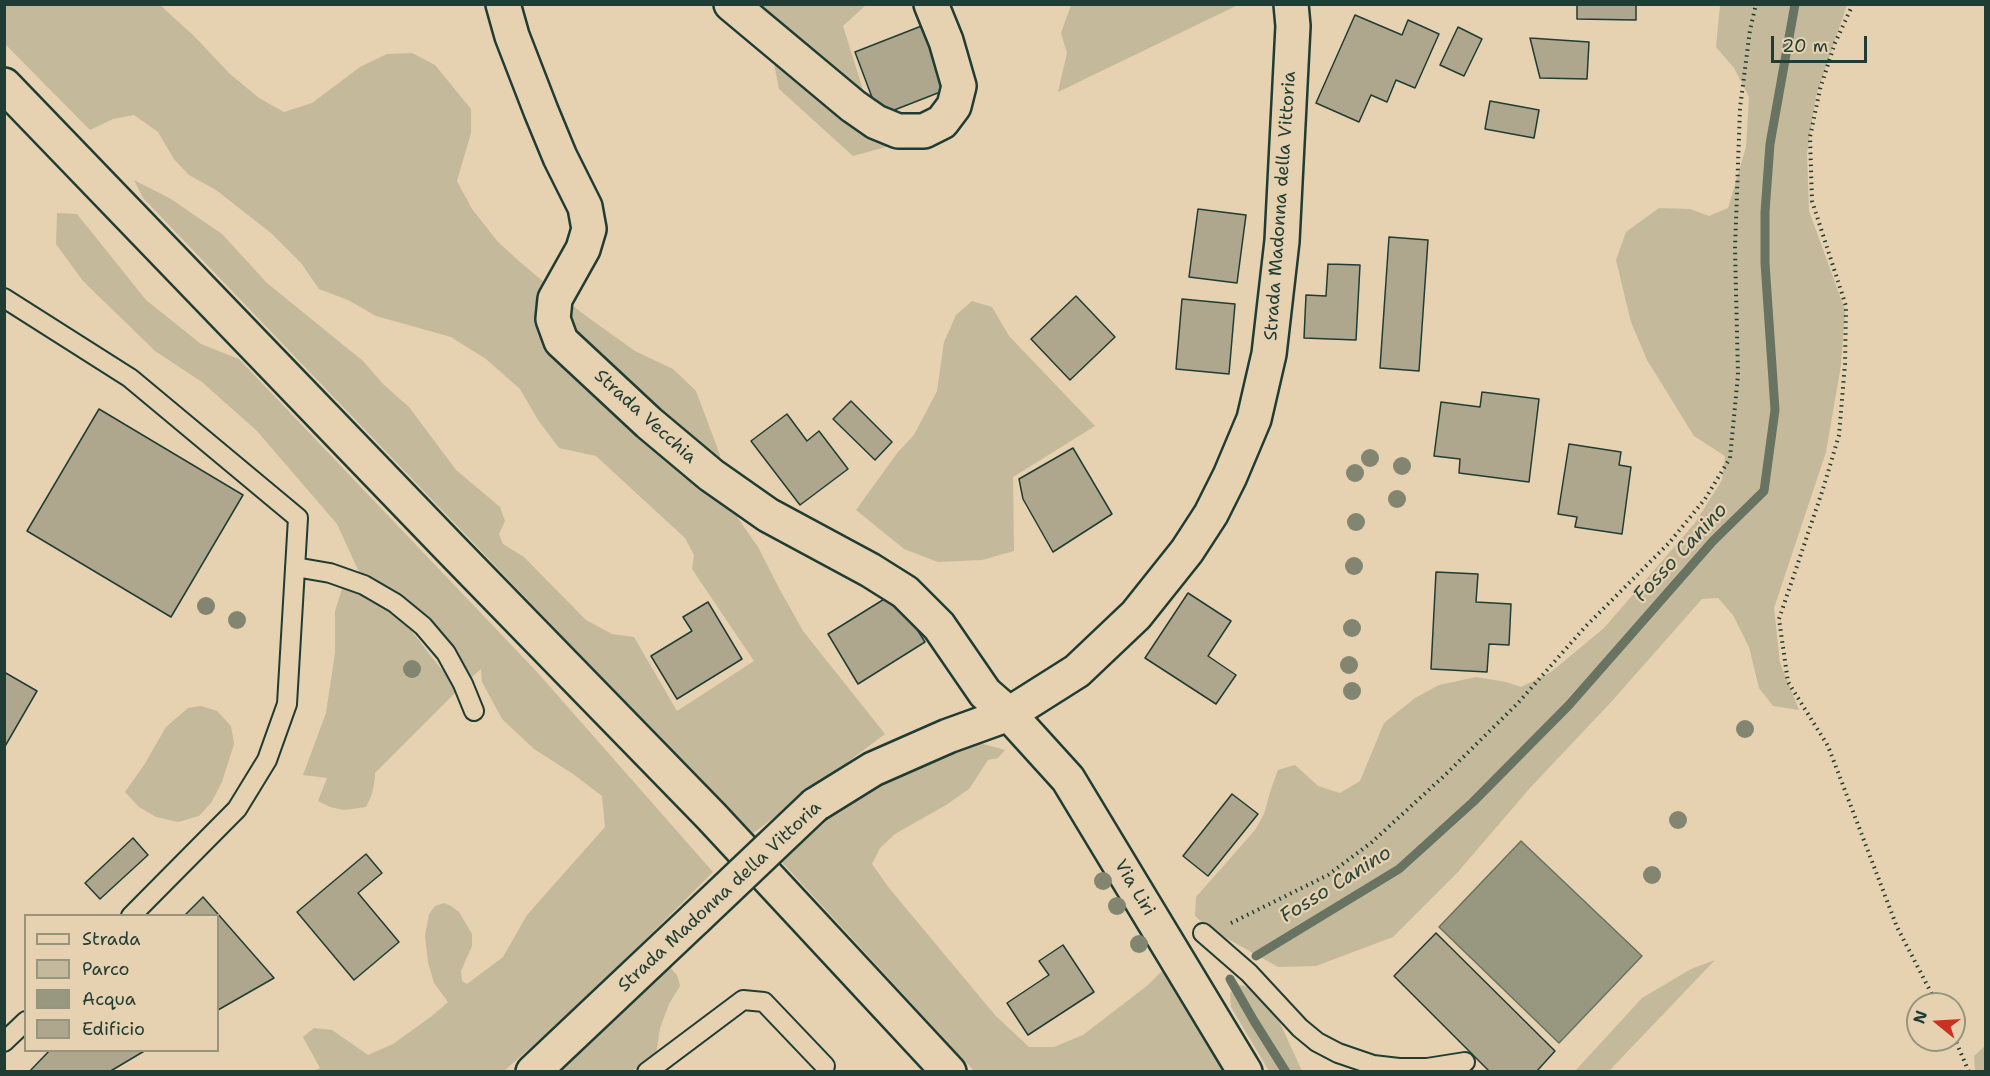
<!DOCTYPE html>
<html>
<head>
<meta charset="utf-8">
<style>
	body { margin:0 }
	#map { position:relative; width:1990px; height:1076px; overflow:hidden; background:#e6d1b0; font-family:"Shantell Sans",sans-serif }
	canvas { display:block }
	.frame { position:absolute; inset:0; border:6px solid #1f3d34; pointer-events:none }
	.legend { position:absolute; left:24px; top:914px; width:195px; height:138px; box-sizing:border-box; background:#e6d1b0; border:2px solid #96967e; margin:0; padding:8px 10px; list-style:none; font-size:18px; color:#1f3d34 }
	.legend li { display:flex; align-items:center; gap:12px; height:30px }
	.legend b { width:30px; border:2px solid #96967e }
	.north { position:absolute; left:1906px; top:992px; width:60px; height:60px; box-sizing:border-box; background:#e6d1b0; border:2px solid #96967e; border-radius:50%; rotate:288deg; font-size:16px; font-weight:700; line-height:24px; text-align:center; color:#1f3d34 }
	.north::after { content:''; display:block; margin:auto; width:21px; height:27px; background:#c8321e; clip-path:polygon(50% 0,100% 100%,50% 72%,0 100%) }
	.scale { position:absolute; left:1771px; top:36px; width:96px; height:27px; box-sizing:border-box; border:3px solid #1f3d34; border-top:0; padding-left:8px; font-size:18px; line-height:21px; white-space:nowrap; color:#1f3d34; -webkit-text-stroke:4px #e6d1b0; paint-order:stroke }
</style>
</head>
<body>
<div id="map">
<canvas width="1990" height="1076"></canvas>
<div class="frame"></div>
<ul class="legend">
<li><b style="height:8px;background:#e6d1b0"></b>Strada</li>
<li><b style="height:16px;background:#c5b99b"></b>Parco</li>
<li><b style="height:16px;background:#98977f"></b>Acqua</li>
<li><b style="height:16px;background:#afa78d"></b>Edificio</li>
</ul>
<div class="north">N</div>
<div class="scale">20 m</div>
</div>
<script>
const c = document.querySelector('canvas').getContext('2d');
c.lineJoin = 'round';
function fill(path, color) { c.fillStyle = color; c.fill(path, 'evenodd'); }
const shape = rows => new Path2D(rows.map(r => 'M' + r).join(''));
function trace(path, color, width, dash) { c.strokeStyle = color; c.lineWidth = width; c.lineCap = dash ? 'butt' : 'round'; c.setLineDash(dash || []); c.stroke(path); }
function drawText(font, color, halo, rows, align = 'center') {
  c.font = font + ' "Shantell Sans",sans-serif'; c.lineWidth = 4.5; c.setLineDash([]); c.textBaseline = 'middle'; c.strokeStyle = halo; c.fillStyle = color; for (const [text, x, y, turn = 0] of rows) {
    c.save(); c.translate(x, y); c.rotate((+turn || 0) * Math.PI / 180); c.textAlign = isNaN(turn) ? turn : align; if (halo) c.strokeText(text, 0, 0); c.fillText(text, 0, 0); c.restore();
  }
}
fill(shape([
	[4,5,160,5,194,36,230,74,259,98,284,112,312,103,360,67,387,54,412,53,435,65,471,109,471,133,457,181,472,209,498,242,520,262,563,298,586,316,635,351,673,369,696,391,720,455,722,495,758,547,779,588,803,631,885,734,752,834,143,198,134,180,171,199,222,234,267,283,363,361,383,384,409,407,456,470,500,507,505,521,499,534,503,544,524,557,586,620,612,634,634,637,677,711,754,661,692,569,694,555,685,538,596,456,559,448,538,420,520,389,486,359,451,337,376,316,348,300,319,289,301,263,271,233,216,190,189,175,174,159,158,132,134,115,113,119,90,130,5,44],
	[715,5,866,5,843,26,876,131,911,140,853,156,779,89,770,44],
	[1071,5,1071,4,1238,5,1058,92,1067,53,1061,33],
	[1720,5,1847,5,1816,96,1807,153,1809,211,1845,310,1841,365,1826,452,1774,608,1780,663,1799,710,1773,706,1759,688,1749,647,1733,615,1718,598,1702,599,1612,701,1530,788,1457,873,1393,937,1316,966,1278,967,1210,929,1195,916,1196,897,1255,830,1264,814,1271,789,1278,770,1295,765,1318,786,1340,793,1360,781,1384,723,1415,698,1439,685,1476,677,1506,682,1521,687,1551,672,1604,628,1695,523,1722,480,1725,456,1694,436,1647,360,1631,322,1616,260,1626,232,1659,208,1690,209,1709,216,1728,208,1746,147,1749,97,1734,68,1716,47],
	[57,213,77,214,146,300,201,344,239,359,537,672,713,872,586,999,504,1071,314,1071,320,1068,303,1037,314,1028,332,1030,368,1055,393,1044,432,1016,448,1002,434,983,428,962,425,936,429,914,435,906,444,903,451,906,459,912,472,934,472,946,461,971,462,981,467,984,503,957,527,915,605,827,602,796,573,774,534,749,502,719,482,682,481,669,470,679,404,621,438,665,460,688,375,773,375,778,372,794,366,807,344,810,330,807,318,801,327,778,303,775,326,713,335,653,335,611,342,589,359,572,337,524,257,431,202,382,155,351,83,281,56,244],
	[972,301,992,307,1009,336,1095,426,1013,477,1014,551,982,560,938,562,904,549,856,510,898,452,914,435,937,391,944,342,956,315],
	[201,706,217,711,231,726,234,744,222,782,211,803,199,816,178,822,156,817,139,807,125,792,144,765,166,727,188,708],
	[976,742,1005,750,998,758,988,760,969,789,946,805,895,834,880,848,872,864,889,888,995,1015,1029,1047,1054,1047,1083,1035,1148,985,1166,967,1227,1071,974,1071,778,858,844,799],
	[1715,960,1609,1071,1575,1071,1642,998,1691,969],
	[665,962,677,975,680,986,669,1004,660,1028,656,1055,632,1071,542,1072],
	[1236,984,1251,988,1264,999,1280,1023,1302,1071,1269,1071,1231,1007,1230,994],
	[1985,1046,1985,1071,1975,1071,1974,1056]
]), '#c5b99b');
const water = shape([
	[1521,841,1642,956,1559,1043,1439,927,1521,841]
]);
fill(water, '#98977f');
trace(water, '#687361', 1.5);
trace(shape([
	[1256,956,1399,869,1473,802,1569,705,1713,541,1764,491,1775,410,1765,263,1765,212,1770,144,1795,4],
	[1230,979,1254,1021,1286,1072]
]), '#687361', 9);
const building = shape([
	[1577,4,1636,4,1636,20,1577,19,1577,4],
	[1355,15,1402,35,1408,20,1439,34,1415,88,1396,80,1387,102,1371,95,1359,122,1316,103,1355,15],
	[924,25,948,89,879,116,855,52,924,25],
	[1458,27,1482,39,1464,76,1440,65,1458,27],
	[1530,38,1589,42,1587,79,1540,78,1530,38],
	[1490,101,1539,110,1534,138,1485,129,1490,101],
	[1198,209,1246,215,1237,283,1189,277,1198,209],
	[1389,237,1428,240,1419,371,1380,368,1389,237],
	[1328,264,1360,265,1356,340,1304,338,1306,295,1326,296,1328,264],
	[1076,296,1115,337,1070,380,1031,339,1076,296],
	[1182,299,1235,304,1229,374,1176,369,1182,299],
	[1482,392,1539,399,1529,482,1459,473,1460,459,1434,456,1441,402,1480,407,1482,392],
	[851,401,892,442,875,460,833,419,851,401],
	[99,409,243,495,171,617,27,531,99,409],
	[787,414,807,441,819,431,848,469,800,505,751,441,787,414],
	[1569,444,1621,452,1619,465,1631,467,1622,534,1575,527,1577,517,1558,514,1569,444],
	[1073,448,1112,514,1053,552,1023,499,1019,479,1073,448],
	[1436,572,1478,574,1476,602,1511,604,1509,645,1489,644,1487,672,1431,669,1436,572],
	[894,593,925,642,858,684,828,634,894,593],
	[1188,593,1231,621,1208,656,1236,675,1216,704,1145,658,1188,593],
	[708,602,742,659,677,699,651,656,692,631,683,617,708,602],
	[4,672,37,691,4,748,4,672],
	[1232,794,1258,814,1208,876,1183,856,1232,794],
	[133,838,148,855,100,899,85,883,133,838],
	[366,854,382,873,358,893,399,942,354,980,297,912,366,854],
	[203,897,274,978,218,1010,218,916,184,916,203,897],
	[1436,933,1555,1051,1536,1072,1490,1072,1394,976,1436,933],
	[1063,945,1094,992,1028,1035,1007,1003,1049,975,1039,961,1063,945],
	[50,1050,146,1050,109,1072,29,1072,50,1050]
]);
fill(building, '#afa78d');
trace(building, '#1f3d34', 1.5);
const service = shape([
	[4,298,130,378,298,518,287,704,267,760,237,809,131,916],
	[295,567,330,573,364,585,395,603,423,626,446,653,463,684,474,711],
	[1203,933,1249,973,1300,1028,1317,1042,1338,1053,1373,1065,1399,1068,1427,1068,1465,1062],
	[4,1042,26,1021],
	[647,1072,743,1000,764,1002,825,1066]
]);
const minor = shape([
	[503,4,512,36,541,111,560,157,585,207,589,229,583,249,555,299,553,319,561,341,649,423,711,475,768,515,870,570,905,592,939,626,985,693,1009,714,1068,779,1245,1072],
	[731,4,853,106,876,122,898,131,924,131,942,122,954,106,959,86,946,41,931,4]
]);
const tertiary = shape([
	[815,805,873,769,948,736,1009,714,1077,671,1136,615,1187,551,1211,514,1230,476,1254,419,1269,354,1282,241,1293,26,1291,4],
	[533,1072,696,918]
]);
const trunk = shape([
	[4,85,450,548,711,816,949,1072]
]);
trace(service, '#1f3d34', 22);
trace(minor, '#1f3d34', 38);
trace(tertiary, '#1f3d34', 38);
trace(trunk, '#1f3d34', 38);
trace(shape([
	[1853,4,1835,43,1820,89,1810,137,1812,201,1846,306,1845,364,1839,435,1823,489,1779,619,1788,682,1828,746,1897,927,1937,1004],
	[1231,923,1328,875,1372,842,1444,776,1517,704,1585,627,1669,543,1705,499,1730,458,1738,375,1735,249,1740,108,1750,30,1756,4],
	[1954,1037,1969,1072]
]), '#1f3d34', 4, [1.5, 4.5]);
trace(service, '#e6d1b0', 18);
trace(minor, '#e6d1b0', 33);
trace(tertiary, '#e6d1b0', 33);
trace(trunk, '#e6d1b0', 33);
const tertiaryBridge = shape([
	[696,918,815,805]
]);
trace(tertiaryBridge, '#1f3d34', 38, []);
trace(tertiaryBridge, '#e6d1b0', 33);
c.fillStyle = '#828671';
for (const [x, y] of [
	[1370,458],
	[1402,466],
	[1355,473],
	[1397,499],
	[1356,522],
	[1354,566],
	[206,606],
	[237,620],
	[1352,628],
	[1349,665],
	[412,669],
	[1352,691],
	[1745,729],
	[1678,820],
	[1652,875],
	[1103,881],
	[1117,906],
	[1139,944]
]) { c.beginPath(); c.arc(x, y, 9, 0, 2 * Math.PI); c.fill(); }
drawText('18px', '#1f3d34', '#e6d1b0', [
	["Strada Madonna della Vittoria",1281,206,-86],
	["Strada Vecchia",645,417,42],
	["Via Liri",1134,888,59],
	["Strada Madonna della Vittoria",720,897,-43]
]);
drawText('italic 20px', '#2b463c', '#e6d1b0', [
	["Fosso Canino",1681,553,-47],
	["Fosso Canino",1336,885,-32]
]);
</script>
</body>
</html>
